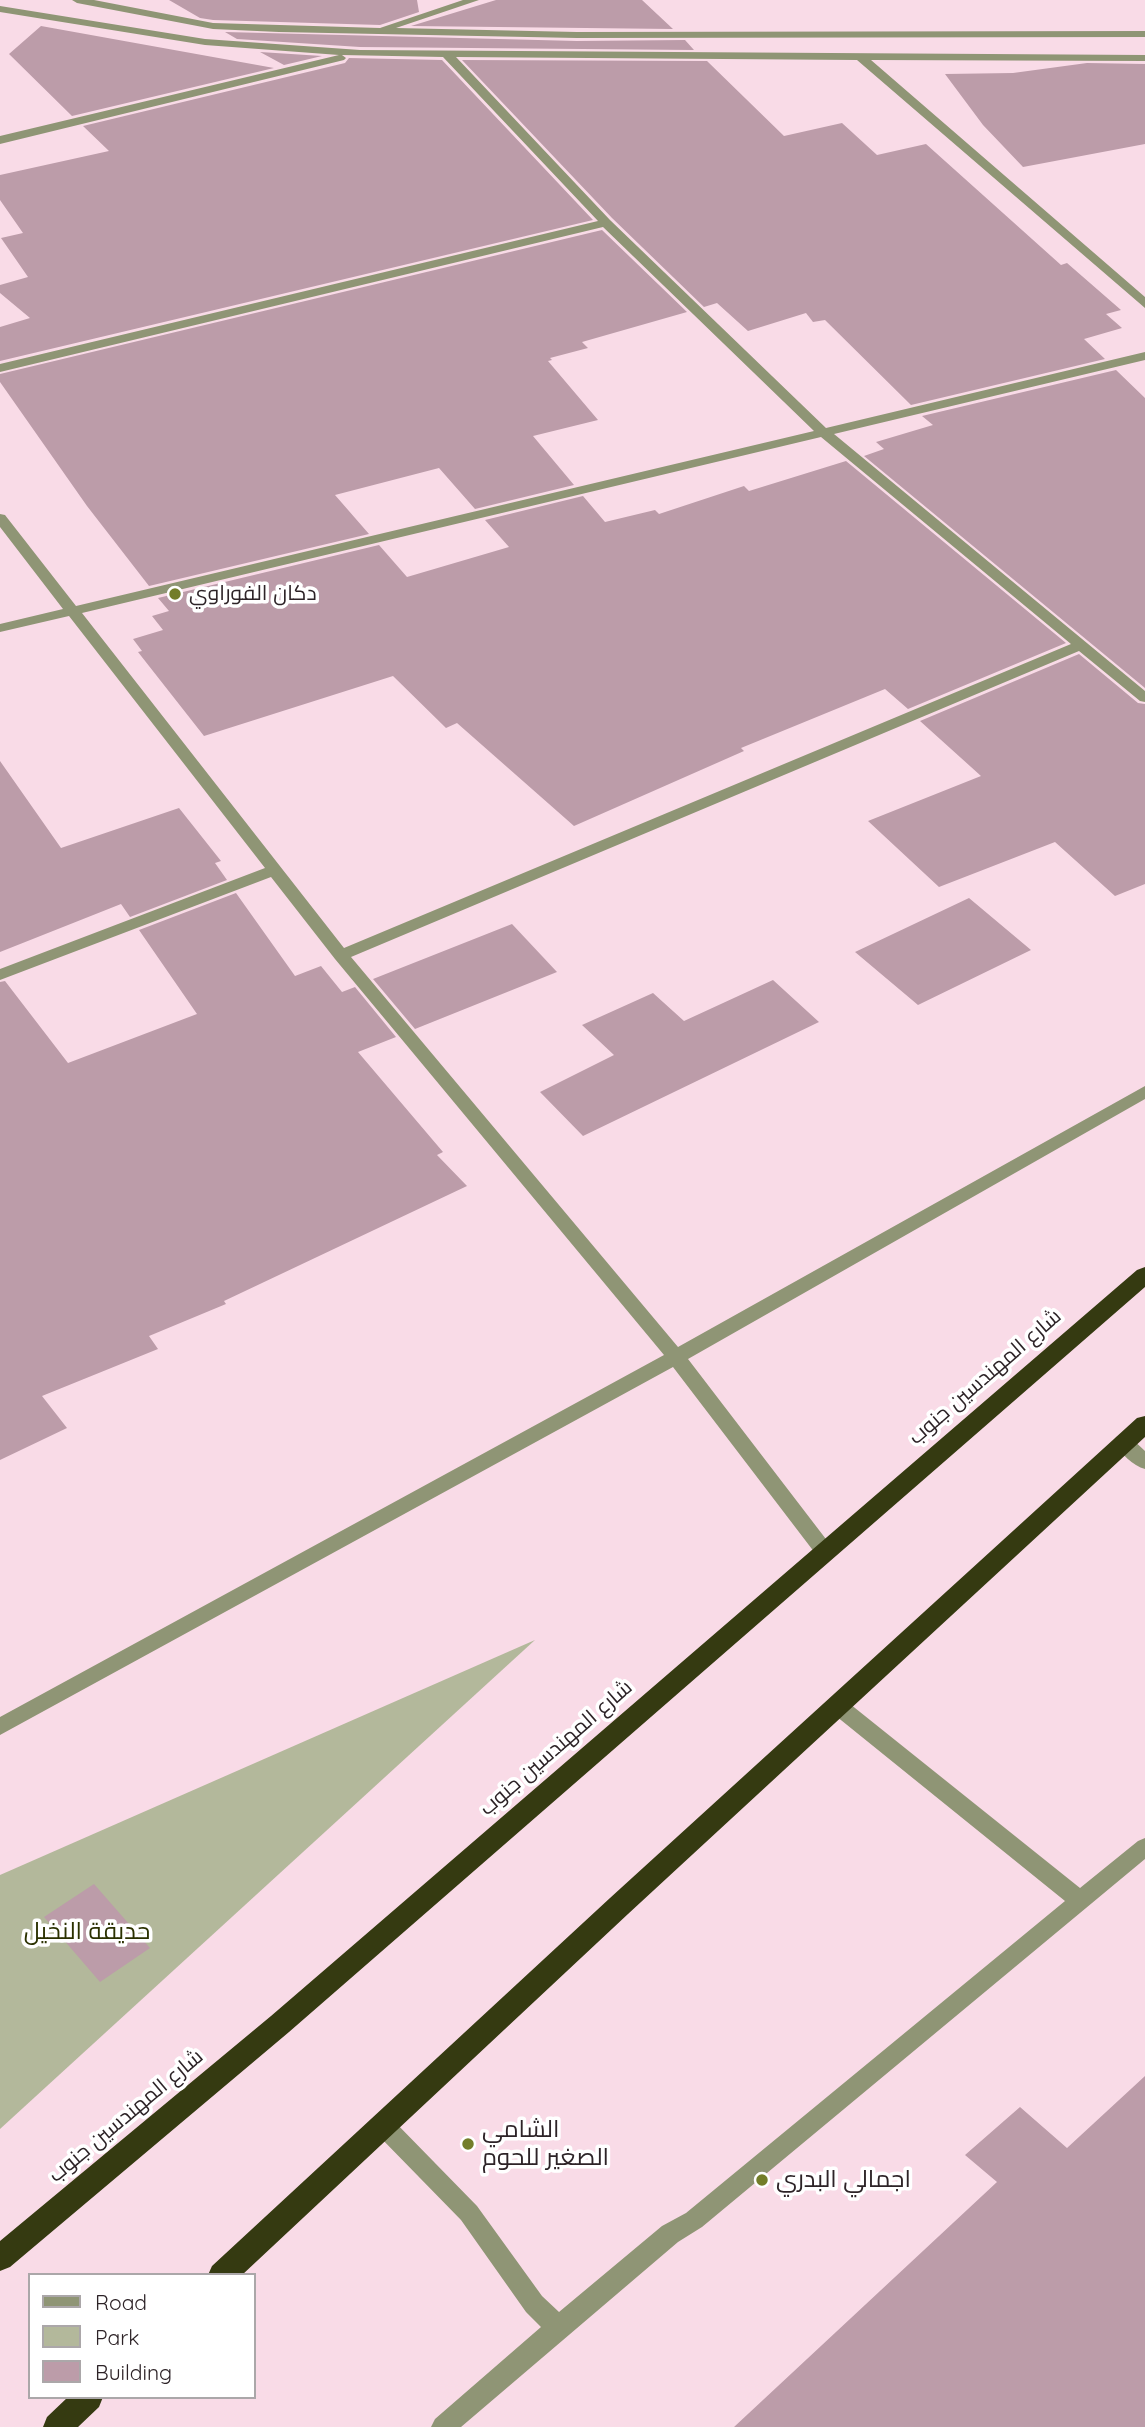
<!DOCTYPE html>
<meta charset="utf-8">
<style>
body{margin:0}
#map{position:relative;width:1145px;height:2427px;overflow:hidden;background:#f9dbe7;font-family:Quicksand,sans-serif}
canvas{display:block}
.legend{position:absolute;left:28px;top:2273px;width:228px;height:126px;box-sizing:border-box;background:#fff;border:2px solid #aba7a9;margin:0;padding:9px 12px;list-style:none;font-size:21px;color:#2d2327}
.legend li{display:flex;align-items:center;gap:14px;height:35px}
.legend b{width:35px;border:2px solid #aba7a9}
</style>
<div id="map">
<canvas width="1145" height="2427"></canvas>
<ul class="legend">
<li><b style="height:9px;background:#8f9575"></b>Road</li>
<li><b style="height:19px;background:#b3b89b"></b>Park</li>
<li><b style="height:19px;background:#bc9ca9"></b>Building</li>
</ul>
</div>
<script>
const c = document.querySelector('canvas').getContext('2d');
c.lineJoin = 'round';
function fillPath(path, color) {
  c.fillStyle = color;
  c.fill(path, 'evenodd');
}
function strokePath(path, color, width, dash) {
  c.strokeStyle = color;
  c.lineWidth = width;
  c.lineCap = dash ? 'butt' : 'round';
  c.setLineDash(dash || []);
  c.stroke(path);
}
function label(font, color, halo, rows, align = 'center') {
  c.font = font + ' Quicksand,Cairo,sans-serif';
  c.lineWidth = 7;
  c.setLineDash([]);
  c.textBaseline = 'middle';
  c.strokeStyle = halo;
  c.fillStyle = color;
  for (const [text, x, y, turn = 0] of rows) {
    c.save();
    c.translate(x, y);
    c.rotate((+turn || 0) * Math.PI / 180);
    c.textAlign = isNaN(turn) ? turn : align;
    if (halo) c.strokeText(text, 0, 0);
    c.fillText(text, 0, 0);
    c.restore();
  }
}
const green = new Path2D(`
 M 535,1640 L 0,2129 L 0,1875 Z`);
const building = new Path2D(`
 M 169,0 L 417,0 L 419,12 L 380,25 L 213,20 L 200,18 Z
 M 496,0 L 642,0 L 673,29 L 411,26 Z
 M 41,26 L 274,68 L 72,116 L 9,54 Z
 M 225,32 L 577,41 L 685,40 L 694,50 L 360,47 L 237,39 Z
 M 260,52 L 322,56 L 284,65 Z
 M 349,58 L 442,60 L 593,220 L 0,361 L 0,327 L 30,318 L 0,293 L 0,285 L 28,277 L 1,238 L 23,233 L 0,200 L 0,175 L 109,151 L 83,126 L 345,63 Z
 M 462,60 L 707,61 L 784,136 L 842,123 L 877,155 L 926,144 L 1061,265 L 1067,263 L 1121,310 L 1106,314 L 1122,328 L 1084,339 L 1105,359 L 911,405 L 825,320 L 813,322 L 806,313 L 748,331 L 717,303 L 704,307 L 612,218 Z
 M 1087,63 L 1145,64 L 1145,144 L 1023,167 L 983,125 L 945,74 L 1013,73 Z
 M 602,230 L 687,312 L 582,342 L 588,348 L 550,358 L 552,360 L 548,361 L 598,420 L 533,436 L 574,485 L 475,509 L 439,468 L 335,495 L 369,534 L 149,586 L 87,506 L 0,382 L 0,374 Z
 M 1116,370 L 1145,398 L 1145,688 L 864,456 L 884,449 L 876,442 L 933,425 L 922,416 Z
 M 846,461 L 1066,643 L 908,709 L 885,689 L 741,748 L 744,751 L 574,826 L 457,723 L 446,728 L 393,676 L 204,736 L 138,652 L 142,651 L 133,639 L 163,630 L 152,616 L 169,611 L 158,598 L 379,545 L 407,577 L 509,547 L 485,520 L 583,496 L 605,522 L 655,510 L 659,514 L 744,486 L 749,491 Z
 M 1079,654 L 1138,703 L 1145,704 L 1145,884 L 1115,896 L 1055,842 L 939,887 L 868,821 L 981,776 L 920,721 Z
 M 0,761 L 61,848 L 179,808 L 221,861 L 215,863 L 227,880 L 130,917 L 121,904 L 0,952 Z
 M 236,893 L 295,976 L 321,966 L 342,992 L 355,987 L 396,1037 L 358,1052 L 443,1152 L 437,1155 L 467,1186 L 224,1301 L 226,1304 L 149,1336 L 158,1349 L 42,1396 L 67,1428 L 0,1460 L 0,982 L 5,981 L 68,1063 L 197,1014 L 139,930 Z
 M 969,898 L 1031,950 L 918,1005 L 855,952 Z
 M 512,924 L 557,972 L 415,1029 L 373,979 Z
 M 773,980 L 819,1022 L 583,1136 L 540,1092 L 614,1055 L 582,1025 L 653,993 L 684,1021 Z
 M 94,1884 L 150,1948 L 100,1982 L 44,1917 Z
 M 1145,2076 L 1145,2427 L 734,2427 L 997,2182 L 965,2155 L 1020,2107 L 1067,2148 Z`);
const street = new Path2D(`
 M 72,0 L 94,0 L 213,23 L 380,28 L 463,0 L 479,0 L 396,28 L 577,32 L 1145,31 L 1145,37 L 577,38 L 279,32 L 213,29 L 77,3 Z
 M 0,6 L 205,39 L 360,50 L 1145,55 L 1145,61 L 871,60 L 1145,297 L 1145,308 L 857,60 L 456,57 L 610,220 L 826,428 L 1145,352 L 1145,360 L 834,434 L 1145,691 L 1145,702 L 1140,701 L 1079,651 L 351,957 L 678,1347 L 1145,1086 L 1145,1099 L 688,1359 L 832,1547 L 835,1552 L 832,1557 L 825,1560 L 818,1557 L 673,1367 L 0,1735 L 0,1717 L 664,1355 L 335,959 L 271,877 L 0,980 L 0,969 L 265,868 L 69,616 L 0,632 L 0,624 L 63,609 L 0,527 L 0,514 L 5,515 L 76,606 L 814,431 L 603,227 L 0,372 L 0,364 L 598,221 L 443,57 L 342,55 L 346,58 L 344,60 L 0,144 L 0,136 L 339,55 L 205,45 L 0,12 ZM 821,437 L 1071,644 L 344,948 L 82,613 Z
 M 1123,1435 L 1130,1437 L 1145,1451 L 1145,1469 C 1133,1466 1120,1453 1114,1442 L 1116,1437 Z
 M 838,1698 L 845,1700 L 1080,1888 L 1138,1841 L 1145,1838 L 1145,1859 L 702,2227 L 678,2242 L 461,2427 L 431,2427 L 435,2419 L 541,2327 L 526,2312 L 461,2220 L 376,2133 L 373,2126 L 376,2119 L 384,2116 L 392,2119 L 477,2206 L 542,2296 L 559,2312 L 662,2226 L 686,2213 L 1065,1901 L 831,1712 L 828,1706 L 831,1700 Z`);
const highway = new Path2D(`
 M 1145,1267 L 1145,1287 L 289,2032 L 10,2267 L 0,2271 L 0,2241 L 271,2016 L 1137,1270 Z
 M 1145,1416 L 1145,1437 L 628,1914 L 242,2275 L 208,2275 L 212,2266 L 610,1898 L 1137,1418 Z
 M 68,2397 L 103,2397 L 99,2407 L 78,2427 L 43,2427 L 47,2417 Z`);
const markers = [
 [175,594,7,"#737d29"],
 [468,2144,7,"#737d29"],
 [762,2180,7,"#737d29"]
];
const poiNames = [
 ["دكان الفوراوي",189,594]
];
const streetNames = [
 ["شارع المهندسين جنوب",985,1377,-41],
 ["شارع المهندسين جنوب",556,1748,-41],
 ["شارع المهندسين جنوب",126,2116,-40]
];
const nearParknames = [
 ["حديقة النخيل",87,1932]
];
const nearPoinames = [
 ["الشامي",482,2130],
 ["الصغير للحوم",482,2158],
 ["اجمالي البدري",776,2180]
];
fillPath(green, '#b3b89b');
fillPath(building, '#bc9ca9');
fillPath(street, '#8f9575');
fillPath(highway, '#353a11');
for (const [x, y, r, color] of markers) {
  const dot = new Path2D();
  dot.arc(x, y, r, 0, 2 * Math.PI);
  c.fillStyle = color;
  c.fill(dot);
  strokePath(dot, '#fff', 2.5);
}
label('21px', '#2d2327', '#fff', poiNames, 'left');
label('21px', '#2d2327', '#fff', streetNames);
label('24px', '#2b3100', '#fff', nearParknames);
label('24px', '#2d2327', '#fff', nearPoinames, 'left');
</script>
